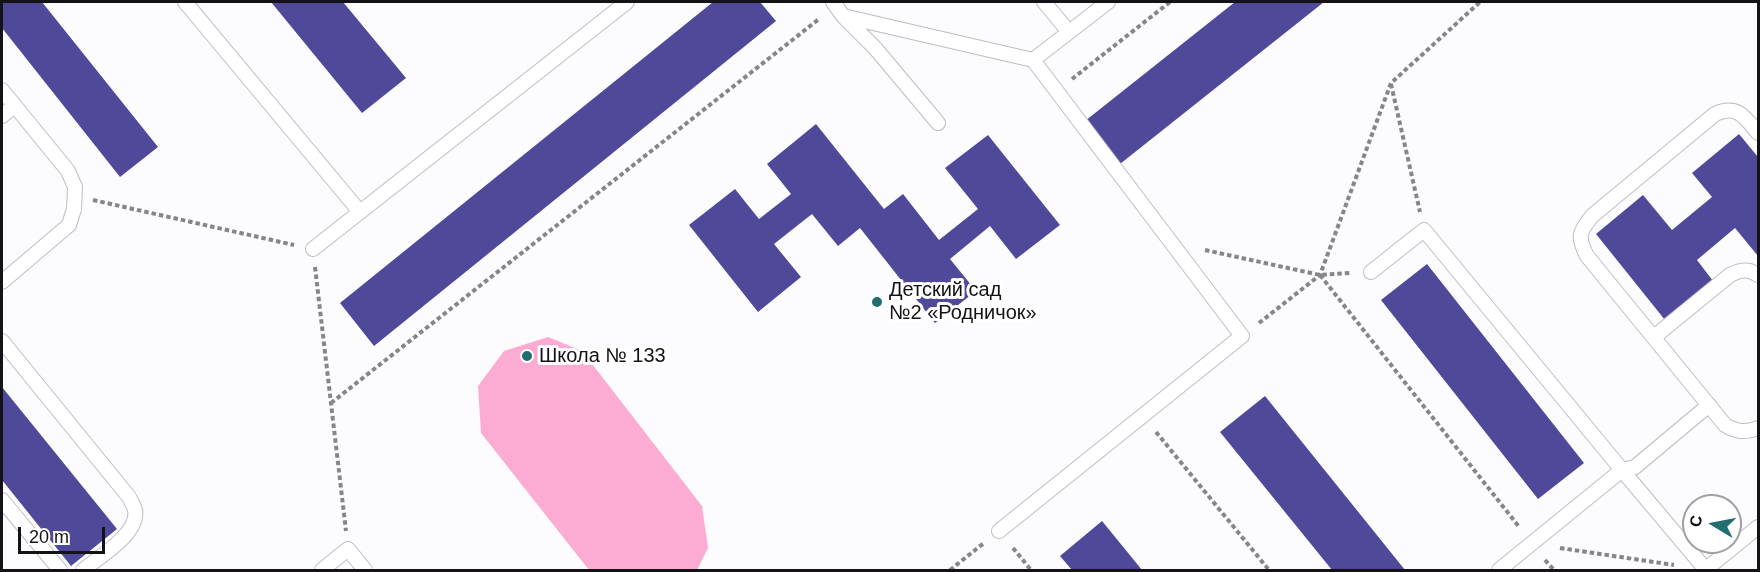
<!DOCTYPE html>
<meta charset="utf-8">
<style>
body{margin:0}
#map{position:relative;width:1760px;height:572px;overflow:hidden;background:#fcfbfd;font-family:Helvetica,sans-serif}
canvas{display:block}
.frame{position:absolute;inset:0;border:3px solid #141216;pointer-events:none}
.north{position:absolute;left:1682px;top:494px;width:60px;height:60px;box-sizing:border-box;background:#fff;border:2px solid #a1a0a2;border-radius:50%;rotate:280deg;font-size:16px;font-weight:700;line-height:24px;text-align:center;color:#141216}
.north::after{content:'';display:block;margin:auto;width:21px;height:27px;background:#216d6f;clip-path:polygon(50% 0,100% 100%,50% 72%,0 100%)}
.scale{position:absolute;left:18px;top:527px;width:87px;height:27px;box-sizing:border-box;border:3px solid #141216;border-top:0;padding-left:8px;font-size:18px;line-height:21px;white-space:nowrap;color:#141216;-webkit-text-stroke:4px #fff;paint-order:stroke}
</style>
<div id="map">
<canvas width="1760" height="572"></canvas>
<div class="frame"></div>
<div class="north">С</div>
<div class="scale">20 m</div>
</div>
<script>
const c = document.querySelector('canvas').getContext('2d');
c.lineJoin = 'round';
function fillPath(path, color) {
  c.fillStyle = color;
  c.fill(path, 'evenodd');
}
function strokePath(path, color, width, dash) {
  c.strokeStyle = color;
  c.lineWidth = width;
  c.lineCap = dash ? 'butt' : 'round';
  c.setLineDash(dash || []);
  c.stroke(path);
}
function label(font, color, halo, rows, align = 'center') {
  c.font = font + ' Helvetica,sans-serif';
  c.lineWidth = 6;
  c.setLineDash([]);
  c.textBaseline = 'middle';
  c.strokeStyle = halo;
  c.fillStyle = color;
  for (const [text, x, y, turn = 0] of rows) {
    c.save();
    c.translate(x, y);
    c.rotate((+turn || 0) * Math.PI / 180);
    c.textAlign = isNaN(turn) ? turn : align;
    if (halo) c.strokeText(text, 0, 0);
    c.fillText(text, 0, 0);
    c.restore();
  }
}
const green = new Path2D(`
 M 548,337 L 582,351 L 702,506 L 708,548 L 697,570 L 589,570 L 481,433 L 478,386 L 504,351 Z`);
const building = new Path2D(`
 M 2,2 L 42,2 L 158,147 L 120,177 L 2,28 Z
 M 271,2 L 343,2 L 406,78 L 362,113 Z
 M 713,2 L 760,2 L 776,21 L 374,346 L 340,303 Z
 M 1235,2 L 1324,2 L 1120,164 L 1085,121 Z
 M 816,124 L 884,209 L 903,194 L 939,240 L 978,209 L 945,168 L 988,135 L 1060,225 L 1016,259 L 990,226 L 950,259 L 976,291 L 935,323 L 860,228 L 838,246 L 812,214 L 774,244 L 801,277 L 758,312 L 689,225 L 735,189 L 759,219 L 791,194 L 767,164 Z
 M 1739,134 L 1758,157 L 1758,256 L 1735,228 L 1697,260 L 1713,281 L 1665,320 L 1596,234 L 1643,195 L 1672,230 L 1712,197 L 1692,173 Z
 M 1427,264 L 1584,463 L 1538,499 L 1381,300 Z
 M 2,387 L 117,529 L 71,566 L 2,480 Z
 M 1265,396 L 1405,570 L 1332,570 L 1220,432 Z
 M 1102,521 L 1142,570 L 1072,570 L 1060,556 Z`);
const path = new Path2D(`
 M 1072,79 L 1170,2
 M 1391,84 L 1420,212
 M 93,200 L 294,245
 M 1205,250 L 1320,275 L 1350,273
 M 315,267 L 346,531
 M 1320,275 L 1520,528
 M 1259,323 L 1320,275 L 1391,83 L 1480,2
 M 331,403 L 819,19
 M 1156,432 L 1269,570
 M 1013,548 L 1031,570
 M 1560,548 L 1674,565
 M 1545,560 L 1554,570
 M 950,570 L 984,543`);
const lane = new Path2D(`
 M 185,2 L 360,212
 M 833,2 L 843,16 L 875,48 L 938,123
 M 1044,2 L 1069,32
 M 843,16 L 1033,60 L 1108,2
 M 2,90 L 68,171 L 75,187 L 74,209 L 69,225 L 2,282
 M 2,116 L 14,106
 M 1758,133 C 1745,117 1737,104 1715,114 L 1592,216 C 1579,232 1577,237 1587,256 L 1725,425 C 1737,432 1745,433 1758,428
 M 313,249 L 627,2
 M 1371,272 L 1424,230 L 1622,470 L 1635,467 L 1709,405
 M 1654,337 L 1730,275 C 1740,270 1748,268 1758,275
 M 2,341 L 129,497 C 131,501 134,506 135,510 C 140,533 99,557 83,570
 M 2,500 L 60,570
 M 999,531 L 1242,336 L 1033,60
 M 322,570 L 348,549 L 365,570
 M 1499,570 L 1622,470 L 1706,570
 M 1705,570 L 1758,527`);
const markers = [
 [877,302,6,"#216d6f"],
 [527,356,6,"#216d6f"]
];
const poiNames = [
 ["Детский сад",889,290],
 ["№2 «Родничок»",889,313],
 ["Школа № 133",539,356]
];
fillPath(green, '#fcabd2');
fillPath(building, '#50499a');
strokePath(lane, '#c0bbc6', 16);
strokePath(path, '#878588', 4, [4.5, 3]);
strokePath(lane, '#fff', 14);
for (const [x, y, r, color] of markers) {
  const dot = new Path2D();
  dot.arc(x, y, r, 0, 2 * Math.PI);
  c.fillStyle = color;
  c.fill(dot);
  strokePath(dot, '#fff', 2);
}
label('20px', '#141216', '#fff', poiNames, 'left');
</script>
